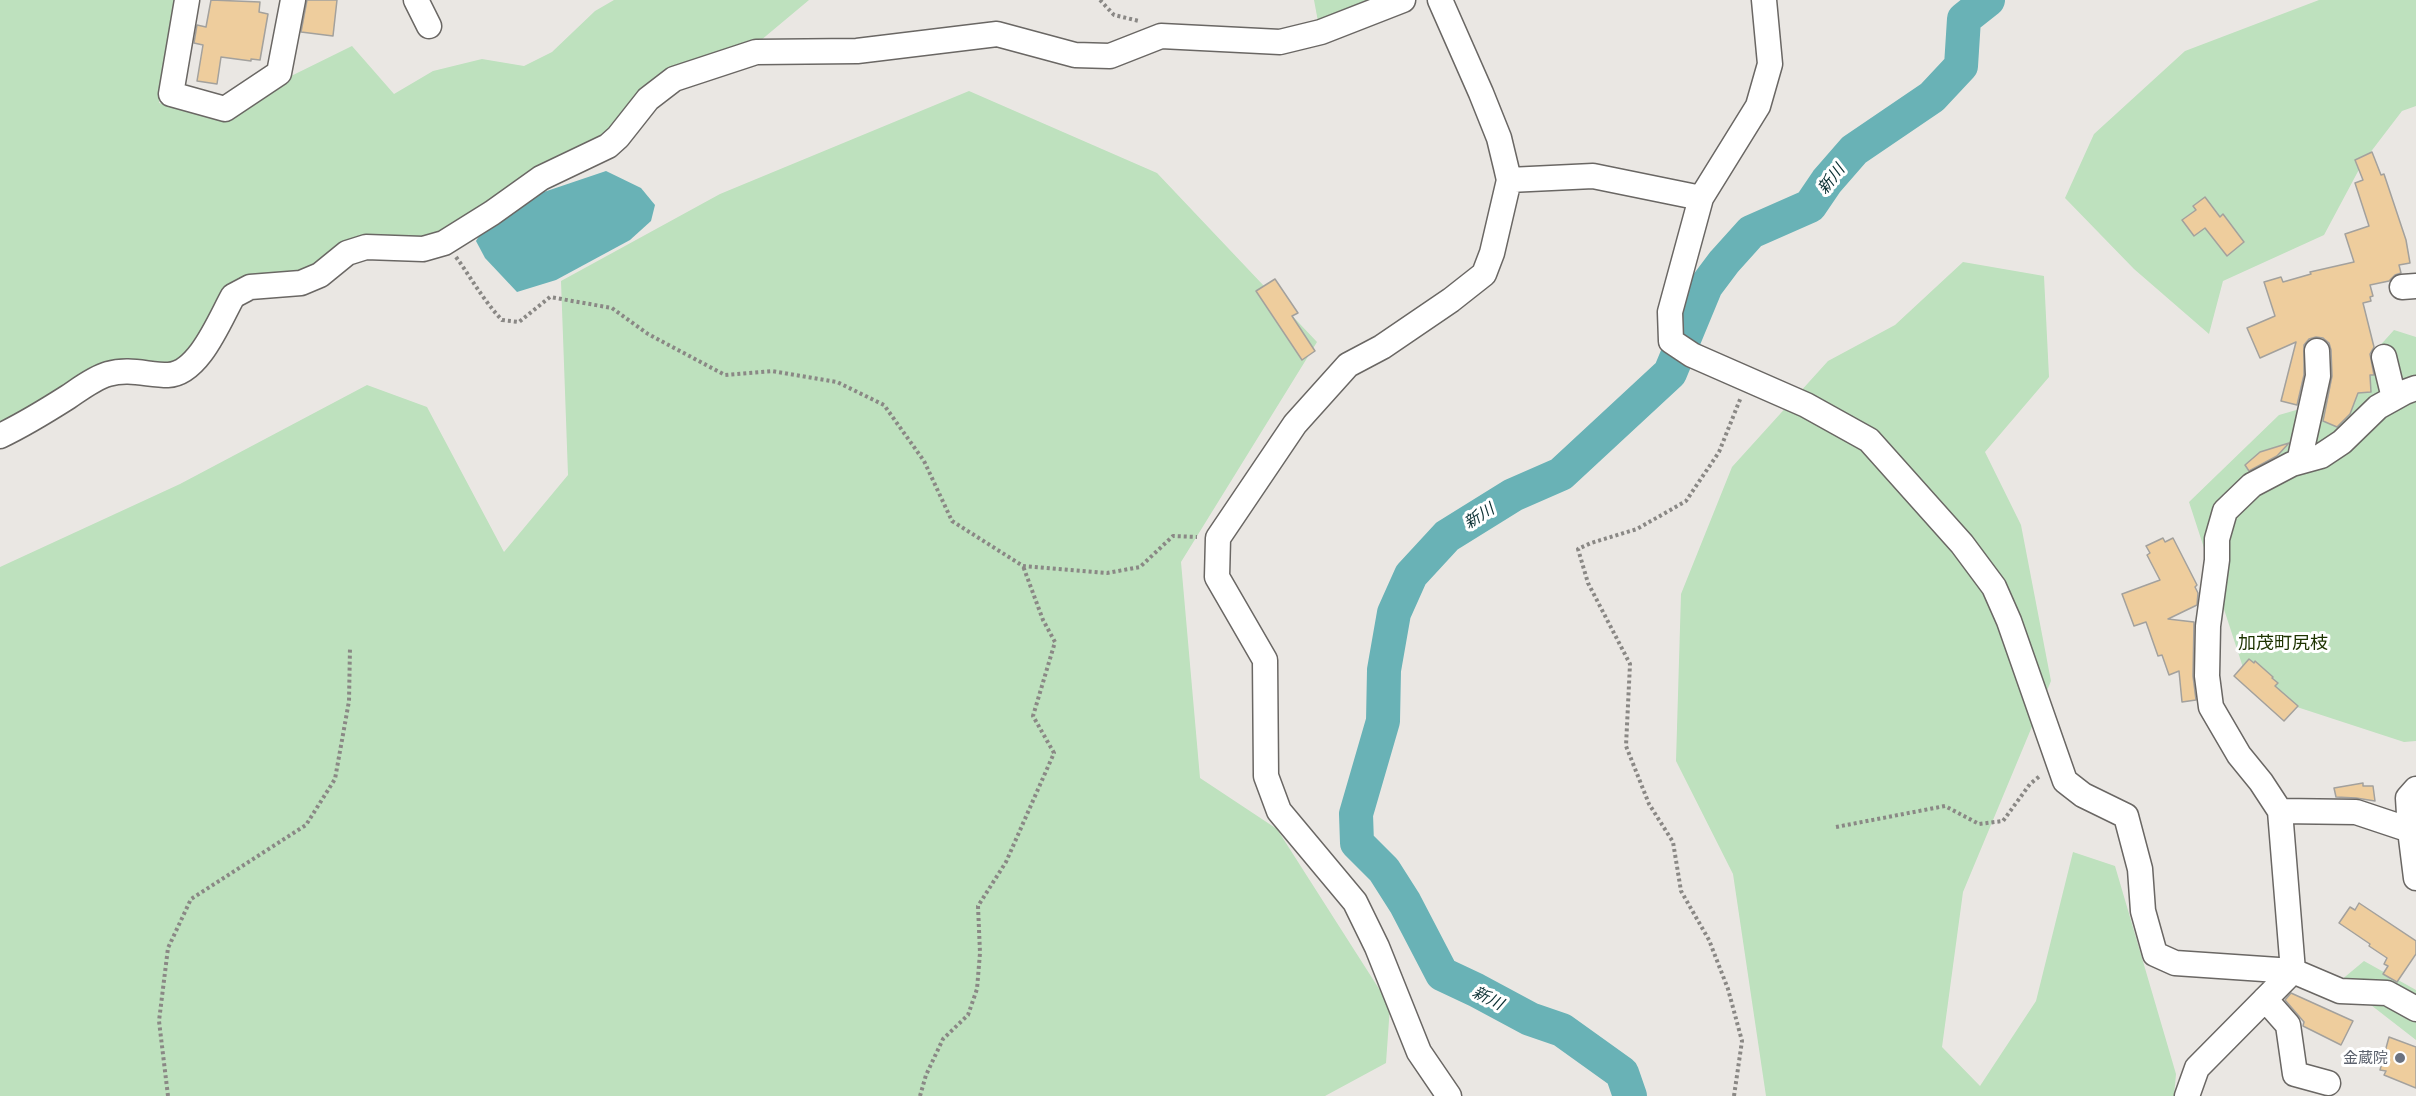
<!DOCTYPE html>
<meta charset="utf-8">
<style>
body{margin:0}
canvas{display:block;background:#eae7e3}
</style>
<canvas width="2416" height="1096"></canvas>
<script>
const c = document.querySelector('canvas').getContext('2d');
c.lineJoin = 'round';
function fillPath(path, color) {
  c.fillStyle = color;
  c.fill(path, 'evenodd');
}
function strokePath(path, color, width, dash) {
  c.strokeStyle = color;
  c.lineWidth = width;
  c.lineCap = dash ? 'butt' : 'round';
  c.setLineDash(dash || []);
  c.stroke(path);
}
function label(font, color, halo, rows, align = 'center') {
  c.font = font + ' Commissioner,"Noto Sans JP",sans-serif';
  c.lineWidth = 6;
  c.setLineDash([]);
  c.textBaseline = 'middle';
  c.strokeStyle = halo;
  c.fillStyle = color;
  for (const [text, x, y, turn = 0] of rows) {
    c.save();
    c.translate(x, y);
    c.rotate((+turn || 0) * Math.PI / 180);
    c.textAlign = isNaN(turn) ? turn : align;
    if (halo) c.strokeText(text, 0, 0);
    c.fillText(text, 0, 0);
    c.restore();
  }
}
const green = new Path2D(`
 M 0,0 L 178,0 L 159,103 L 225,115 L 285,79 L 352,46 L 394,94 L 433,71 L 482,59 L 524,66 L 552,52 L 595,11 L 614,0 L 809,0 L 748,51 L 702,65 L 609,140 L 440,242 L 363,244 L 318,273 L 248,283 L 177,370 L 131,368 L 0,424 Z
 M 1314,0 L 1393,0 L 1319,27 Z
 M 2319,0 L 2416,0 L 2416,106 L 2402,111 L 2363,162 L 2324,235 L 2223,281 L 2209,334 L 2134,269 L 2065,198 L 2094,134 L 2185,51 Z
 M 969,91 L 1157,173 L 1317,342 L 1181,562 L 1200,778 L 1277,829 L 1390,1006 L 1386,1063 L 1325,1096 L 0,1096 L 0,567 L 180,484 L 367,385 L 427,407 L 504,552 L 568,475 L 561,281 L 720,194 Z
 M 1963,262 L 2044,276 L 2049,377 L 1985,452 L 2021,525 L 2051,681 L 1963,892 L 1942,1047 L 1980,1086 L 2036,1001 L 2073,852 L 2115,866 L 2176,1074 L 2174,1096 L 1766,1096 L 1733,874 L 1676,761 L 1681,594 L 1732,467 L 1828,361 L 1895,325 Z
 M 2394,330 L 2416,337 L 2416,741 L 2404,742 L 2251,692 L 2189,502 L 2279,415 L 2331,400 Z
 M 2364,961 L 2416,990 L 2416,1040 L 2340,981 Z`);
const water = new Path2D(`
 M 606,171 L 641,188 L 655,205 L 651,221 L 630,240 L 556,280 L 517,292 L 485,258 L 476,241 L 483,229 L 532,196 Z`);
const river = new Path2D(`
 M 1630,1096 L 1622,1073 L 1562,1030 L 1530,1019 L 1476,990 L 1442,974 L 1405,903 L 1384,870 L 1357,843 L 1356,814 L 1383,721 L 1384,670 L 1394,613 L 1411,575 L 1447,536 L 1513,495 L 1561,474 L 1670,373 L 1706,286 L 1724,262 L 1751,232 L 1810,206 L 1827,181 L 1854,150 L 1932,97 L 1961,66 L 1964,19 L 1988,0`);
const building = new Path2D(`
 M 211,0 L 260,2 L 259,12 L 268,14 L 260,60 L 251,59 L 251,61 L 221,57 L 217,84 L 197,81 L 203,45 L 194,43 L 197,25 L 206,27 Z
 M 307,0 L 337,0 L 333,36 L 301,32 Z
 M 2372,152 L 2381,175 L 2384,174 L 2406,240 L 2410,263 L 2399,265 L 2401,273 L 2395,275 L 2389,281 L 2370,285 L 2373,296 L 2370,297 L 2371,301 L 2363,303 L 2374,347 L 2370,354 L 2374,375 L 2370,375 L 2371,392 L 2358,393 L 2350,414 L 2337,427 L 2323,421 L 2332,376 L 2331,350 L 2329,343 L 2323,338 L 2316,337 L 2309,339 L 2304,345 L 2304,375 L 2297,405 L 2281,401 L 2296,342 L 2260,358 L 2247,328 L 2275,316 L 2264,282 L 2281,277 L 2283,282 L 2311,274 L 2310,272 L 2354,262 L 2345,234 L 2369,226 L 2355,183 L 2363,180 L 2355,160 Z
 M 2205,197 L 2220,217 L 2223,214 L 2244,242 L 2227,256 L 2205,228 L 2194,236 L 2182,220 L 2196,210 L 2193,206 Z
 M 1275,279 L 1298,313 L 1292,316 L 1315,351 L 1302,360 L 1256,291 Z
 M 2289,443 L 2277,456 L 2249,471 L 2245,465 L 2260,452 Z
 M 2163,538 L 2165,542 L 2173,538 L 2197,585 L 2195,587 L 2198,593 L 2197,605 L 2168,619 L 2194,622 L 2193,676 L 2196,700 L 2182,702 L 2179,671 L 2169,675 L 2162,655 L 2158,656 L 2146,622 L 2134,626 L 2122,594 L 2160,580 L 2147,555 L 2150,553 L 2146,546 Z
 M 2249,659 L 2254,663 L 2255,661 L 2273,677 L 2272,678 L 2278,683 L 2275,686 L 2298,706 L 2284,721 L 2234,676 Z
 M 2363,783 L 2363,786 L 2373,786 L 2375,801 L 2356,798 L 2336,797 L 2334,788 Z
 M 2359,903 L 2416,941 L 2416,954 L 2397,982 L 2383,974 L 2388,966 L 2384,964 L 2387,958 L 2369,946 L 2370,944 L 2339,923 L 2350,907 L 2355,910 Z
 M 2291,993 L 2353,1021 L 2341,1045 L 2303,1026 L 2304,1022 L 2285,1000 Z
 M 2389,1037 L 2416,1047 L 2416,1088 L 2384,1075 L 2386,1071 L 2380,1070 Z`);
const path = new Path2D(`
 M 1100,0 L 1114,15 L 1139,21
 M 456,257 C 472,279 483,300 502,320 L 519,322 L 550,297 L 612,308 L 648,334 L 725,375 L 772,371 L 837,382 L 884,405 L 924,461 L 952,521 L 1023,566 L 1107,573 L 1140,567 L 1173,536 L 1197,537
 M 1836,827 L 1945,806 L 1979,824 L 2003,821 L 2030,784 L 2041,775
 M 168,1096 L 159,1021 L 168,948 L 191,899 L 306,825 L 335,779 L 349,701 L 350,647
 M 920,1096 L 926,1075 L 943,1039 L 968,1015 L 977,989 L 980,953 L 978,906 L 1006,862 L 1054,753 L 1033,716 L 1055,642 L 1043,620 L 1023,566
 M 1734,1096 L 1742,1041 L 1728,989 L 1709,940 L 1681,891 L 1673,842 L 1649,804 L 1626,746 L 1630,664 L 1588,583 L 1578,549 L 1591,543 L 1637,529 L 1686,501 L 1719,452 L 1741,397`);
const minor = new Path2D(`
 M 187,0 L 171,94 L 225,109 L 279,73 L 293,0
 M 416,0 L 429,26
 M 1440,0 L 1481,93 L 1499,138 L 1506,167 L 1509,180 L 1492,253 L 1484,274 L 1451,300 L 1382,347 L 1348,365 L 1295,424 L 1218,538 L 1217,577 L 1265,660 L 1266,776 L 1279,811 L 1355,902 L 1377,947 L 1419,1052 L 1449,1096
 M 1764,0 L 1770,64 L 1758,106 L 1701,198 L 1670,312 L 1671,341 L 1692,355 L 1806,405 L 1869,440 L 1962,544 L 1994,587 L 2009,621 L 2065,781 L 2083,795 L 2126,816 L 2140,869 L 2143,911 L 2155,954 L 2175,963 L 2293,971 L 2340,991 L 2387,993 L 2416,1009
 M 1509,180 L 1593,176 L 1701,198
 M 2402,287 L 2416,286
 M 2384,357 L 2394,398
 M 0,436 C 23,425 46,411 68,397 C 80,389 94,378 108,374 C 129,368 148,375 168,375 C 199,374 220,319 233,296 L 250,287 L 301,283 L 320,275 L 347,253 L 366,247 L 423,249 L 444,243 L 492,213 L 541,178 L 608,146 L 618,137 L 648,99 L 674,79 L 756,52 L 857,51 L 997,34 L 1075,55 L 1110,56 L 1161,36 L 1280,42 L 1321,32 L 1403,0
 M 2299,462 L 2318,376 L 2317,351
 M 2280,811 L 2356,812 L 2410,830 L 2416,878
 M 2410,830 L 2408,798 L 2416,789
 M 2293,971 L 2280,811 L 2261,782 L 2239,755 L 2211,707 L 2207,676 L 2208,626 L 2217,560 L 2217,539 L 2225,511 L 2252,485 L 2292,464 L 2321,456 L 2342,442 L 2378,407 L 2405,392 L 2416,388
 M 2265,999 L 2288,1025 L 2295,1074 L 2328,1083
 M 2187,1096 L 2197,1068 L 2293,971`);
const markers = [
 [2400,1058,6,"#6b7280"]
];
const worshipNames = [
 ["金蔵院",2388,1058]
];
const waterNames = [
 ["新川",1831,179,-52],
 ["新川",1479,516,-32],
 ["新川",1488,998,27]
];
const quarterNames = [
 ["加茂町尻枝",2283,643]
];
fillPath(green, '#bee1be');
fillPath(water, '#69b2b6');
strokePath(river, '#69b2b6', 34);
fillPath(building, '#eecd9d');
strokePath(building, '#a3a19d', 1.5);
strokePath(minor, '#6a6764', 27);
strokePath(path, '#8a8885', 4, [3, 3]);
strokePath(minor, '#fff', 24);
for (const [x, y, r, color] of markers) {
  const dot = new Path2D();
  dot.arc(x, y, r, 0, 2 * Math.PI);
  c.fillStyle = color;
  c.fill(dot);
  strokePath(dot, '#fff', 2);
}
label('15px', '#5b616d', '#fff', worshipNames, 'right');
label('italic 16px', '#0a2f32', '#fff', waterNames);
label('18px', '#1d3200', '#fff', quarterNames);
</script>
